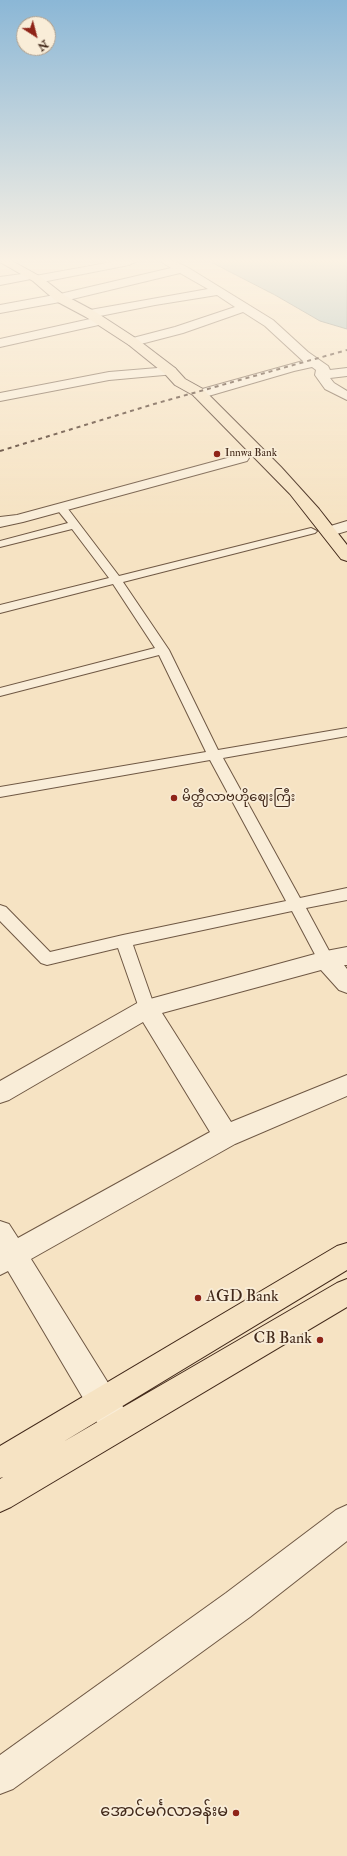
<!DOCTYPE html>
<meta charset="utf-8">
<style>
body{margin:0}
#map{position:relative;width:347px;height:1856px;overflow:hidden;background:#f6e3c3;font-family:"IM FELL Double Pica",serif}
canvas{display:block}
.north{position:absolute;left:16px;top:16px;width:40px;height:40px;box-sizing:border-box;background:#f9edd8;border:1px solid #b09f8c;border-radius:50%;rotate:144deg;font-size:11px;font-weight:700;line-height:16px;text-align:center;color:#42291a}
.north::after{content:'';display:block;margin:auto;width:14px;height:18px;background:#8f2418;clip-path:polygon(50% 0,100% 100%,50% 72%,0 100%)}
</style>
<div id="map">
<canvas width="347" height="1856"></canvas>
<div class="north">N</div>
</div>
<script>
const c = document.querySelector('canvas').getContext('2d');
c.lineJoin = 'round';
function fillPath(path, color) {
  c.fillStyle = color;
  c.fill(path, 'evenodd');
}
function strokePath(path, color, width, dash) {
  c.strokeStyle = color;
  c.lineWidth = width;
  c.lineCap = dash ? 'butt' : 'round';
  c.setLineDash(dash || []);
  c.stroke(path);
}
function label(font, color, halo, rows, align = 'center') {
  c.font = font + ' "IM FELL Double Pica","Noto Sans Myanmar",serif';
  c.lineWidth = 3.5;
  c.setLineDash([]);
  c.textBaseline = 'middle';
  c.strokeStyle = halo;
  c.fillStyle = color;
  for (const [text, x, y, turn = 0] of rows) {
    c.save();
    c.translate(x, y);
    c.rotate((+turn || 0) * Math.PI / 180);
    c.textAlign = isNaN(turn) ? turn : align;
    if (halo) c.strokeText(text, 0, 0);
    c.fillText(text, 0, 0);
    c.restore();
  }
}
const water = new Path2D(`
 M 211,262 L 347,262 L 347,329 L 320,321 L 275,295 Z`);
const pedestrian = new Path2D(`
 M 61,504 L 65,505 L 119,576 L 311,528 L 317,531 L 315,533 L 123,582 L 169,650 L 218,750 L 347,728 L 347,736 L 223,758 L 300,898 L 347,888 L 347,900 L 306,908 L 334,960 L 332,964 L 326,966 L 320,964 L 292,911 L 133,945 L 155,1008 L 153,1013 L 147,1015 L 141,1013 L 139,1008 L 118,948 L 47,965 L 41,963 L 0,921 L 0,905 L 6,907 L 50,952 L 123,935 L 286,901 L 210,760 L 0,797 L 0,787 L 206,752 L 159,655 L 0,696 L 0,688 L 155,648 L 113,584 L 0,613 L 0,605 L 109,578 L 72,529 L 0,547 L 0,541 L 68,523 L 55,507 Z`);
const minor = new Path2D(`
 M 112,262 L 135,262 L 129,265 L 37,283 L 31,279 L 0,285 L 0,277 L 29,273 L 35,276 Z
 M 162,262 L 176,262 L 187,267 L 273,320 L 308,352 L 328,366 L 330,370 L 347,368 L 347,376 L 330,378 L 334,383 L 347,391 L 347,400 L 325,389 L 315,375 L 316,370 L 312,367 L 294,371 L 205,397 L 195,397 L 193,394 L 195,391 L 303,361 L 265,326 L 243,312 L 183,333 L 137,345 L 129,345 L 127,342 L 129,339 L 175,327 L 235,307 L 217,295 L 155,305 L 90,318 L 86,317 L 84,314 L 86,311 L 90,310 L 208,289 L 180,273 L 60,302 L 0,313 L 0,305 L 60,294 L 171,268 Z
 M 99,317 L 103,318 L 105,321 L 103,324 L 0,347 L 0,339 Z
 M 170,367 L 175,368 L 177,371 L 175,374 L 109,380 L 0,401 L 0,393 L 109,372 Z
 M 242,454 L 247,455 L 249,458 L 247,461 L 23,522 L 0,527 L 0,517 L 17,515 Z
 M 347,521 L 347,531 L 330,536 L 324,534 L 322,531 L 324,528 Z
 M 347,947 L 347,965 L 344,965 L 347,969 L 347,993 L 339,990 L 321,970 L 162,1013 L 231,1122 L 347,1075 L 347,1096 L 235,1144 L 31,1259 L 128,1415 L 132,1426 L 128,1437 L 117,1441 L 106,1437 L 8,1271 L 0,1275 L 0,1221 L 9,1224 L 18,1238 L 210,1132 L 143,1022 L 9,1100 L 0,1103 L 0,1081 L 139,1002 L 326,951 Z
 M 347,1505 L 347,1541 L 250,1617 L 13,1789 L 0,1794 L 0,1755 L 226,1593 L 336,1510 Z`);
const trunk = new Path2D(`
 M 0,262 L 14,262 L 41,277 L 64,295 L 94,311 L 137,339 L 175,368 L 185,379 L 203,389 L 281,467 L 319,509 L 347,545 L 347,561 L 341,559 L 290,494 L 193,395 L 175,385 L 165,374 L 129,345 L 86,317 L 56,301 L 33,281 Z
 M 347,1243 L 347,1270 L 63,1442 L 337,1283 L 347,1279 L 347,1307 L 11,1507 L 0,1512 L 0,1479 L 3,1477 L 0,1478 L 0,1446 L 337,1246 Z`);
const rail = new Path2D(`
 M 0,451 L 154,404 L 347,350`);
const markers = [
 [217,454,4,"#8f2418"],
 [174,798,4,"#8f2418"],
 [198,1298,4,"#8f2418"],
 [320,1340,4,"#8f2418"],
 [236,1813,4,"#8f2418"]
];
const farPoinames = [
 ["Innwa Bank",225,454]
];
const poiNames = [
 ["မိတ္ထီလာဗဟိုဈေးကြီး",182,798]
];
const nearPoinames = [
 ["AGD Bank",206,1298,"left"],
 ["CB Bank",312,1340],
 ["အောင်မင်္ဂလာခန်းမ",228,1813]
];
fillPath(water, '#a0bcbc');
strokePath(water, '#7a817b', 1);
strokePath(pedestrian, '#6f5844', 2);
strokePath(minor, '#6f5844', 2);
strokePath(trunk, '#42291a', 2);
fillPath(pedestrian, '#f9edd8');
fillPath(minor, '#f9edd8');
fillPath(trunk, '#f6e3c3');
strokePath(rail, '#42291a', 2, [4, 4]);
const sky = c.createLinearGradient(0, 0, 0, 522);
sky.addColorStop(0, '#8bb7d6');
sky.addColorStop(0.5, '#fbf2e4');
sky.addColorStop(1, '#fbf2e400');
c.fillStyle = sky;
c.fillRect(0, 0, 347, 522);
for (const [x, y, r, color] of markers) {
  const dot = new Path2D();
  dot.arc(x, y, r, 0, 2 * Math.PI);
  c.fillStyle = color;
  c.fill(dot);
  strokePath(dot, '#f9edd8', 1.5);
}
label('11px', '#42291a', '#f9edd8', farPoinames, 'left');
label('13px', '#42291a', '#f9edd8', poiNames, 'left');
label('16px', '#42291a', '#f9edd8', nearPoinames, 'right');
</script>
